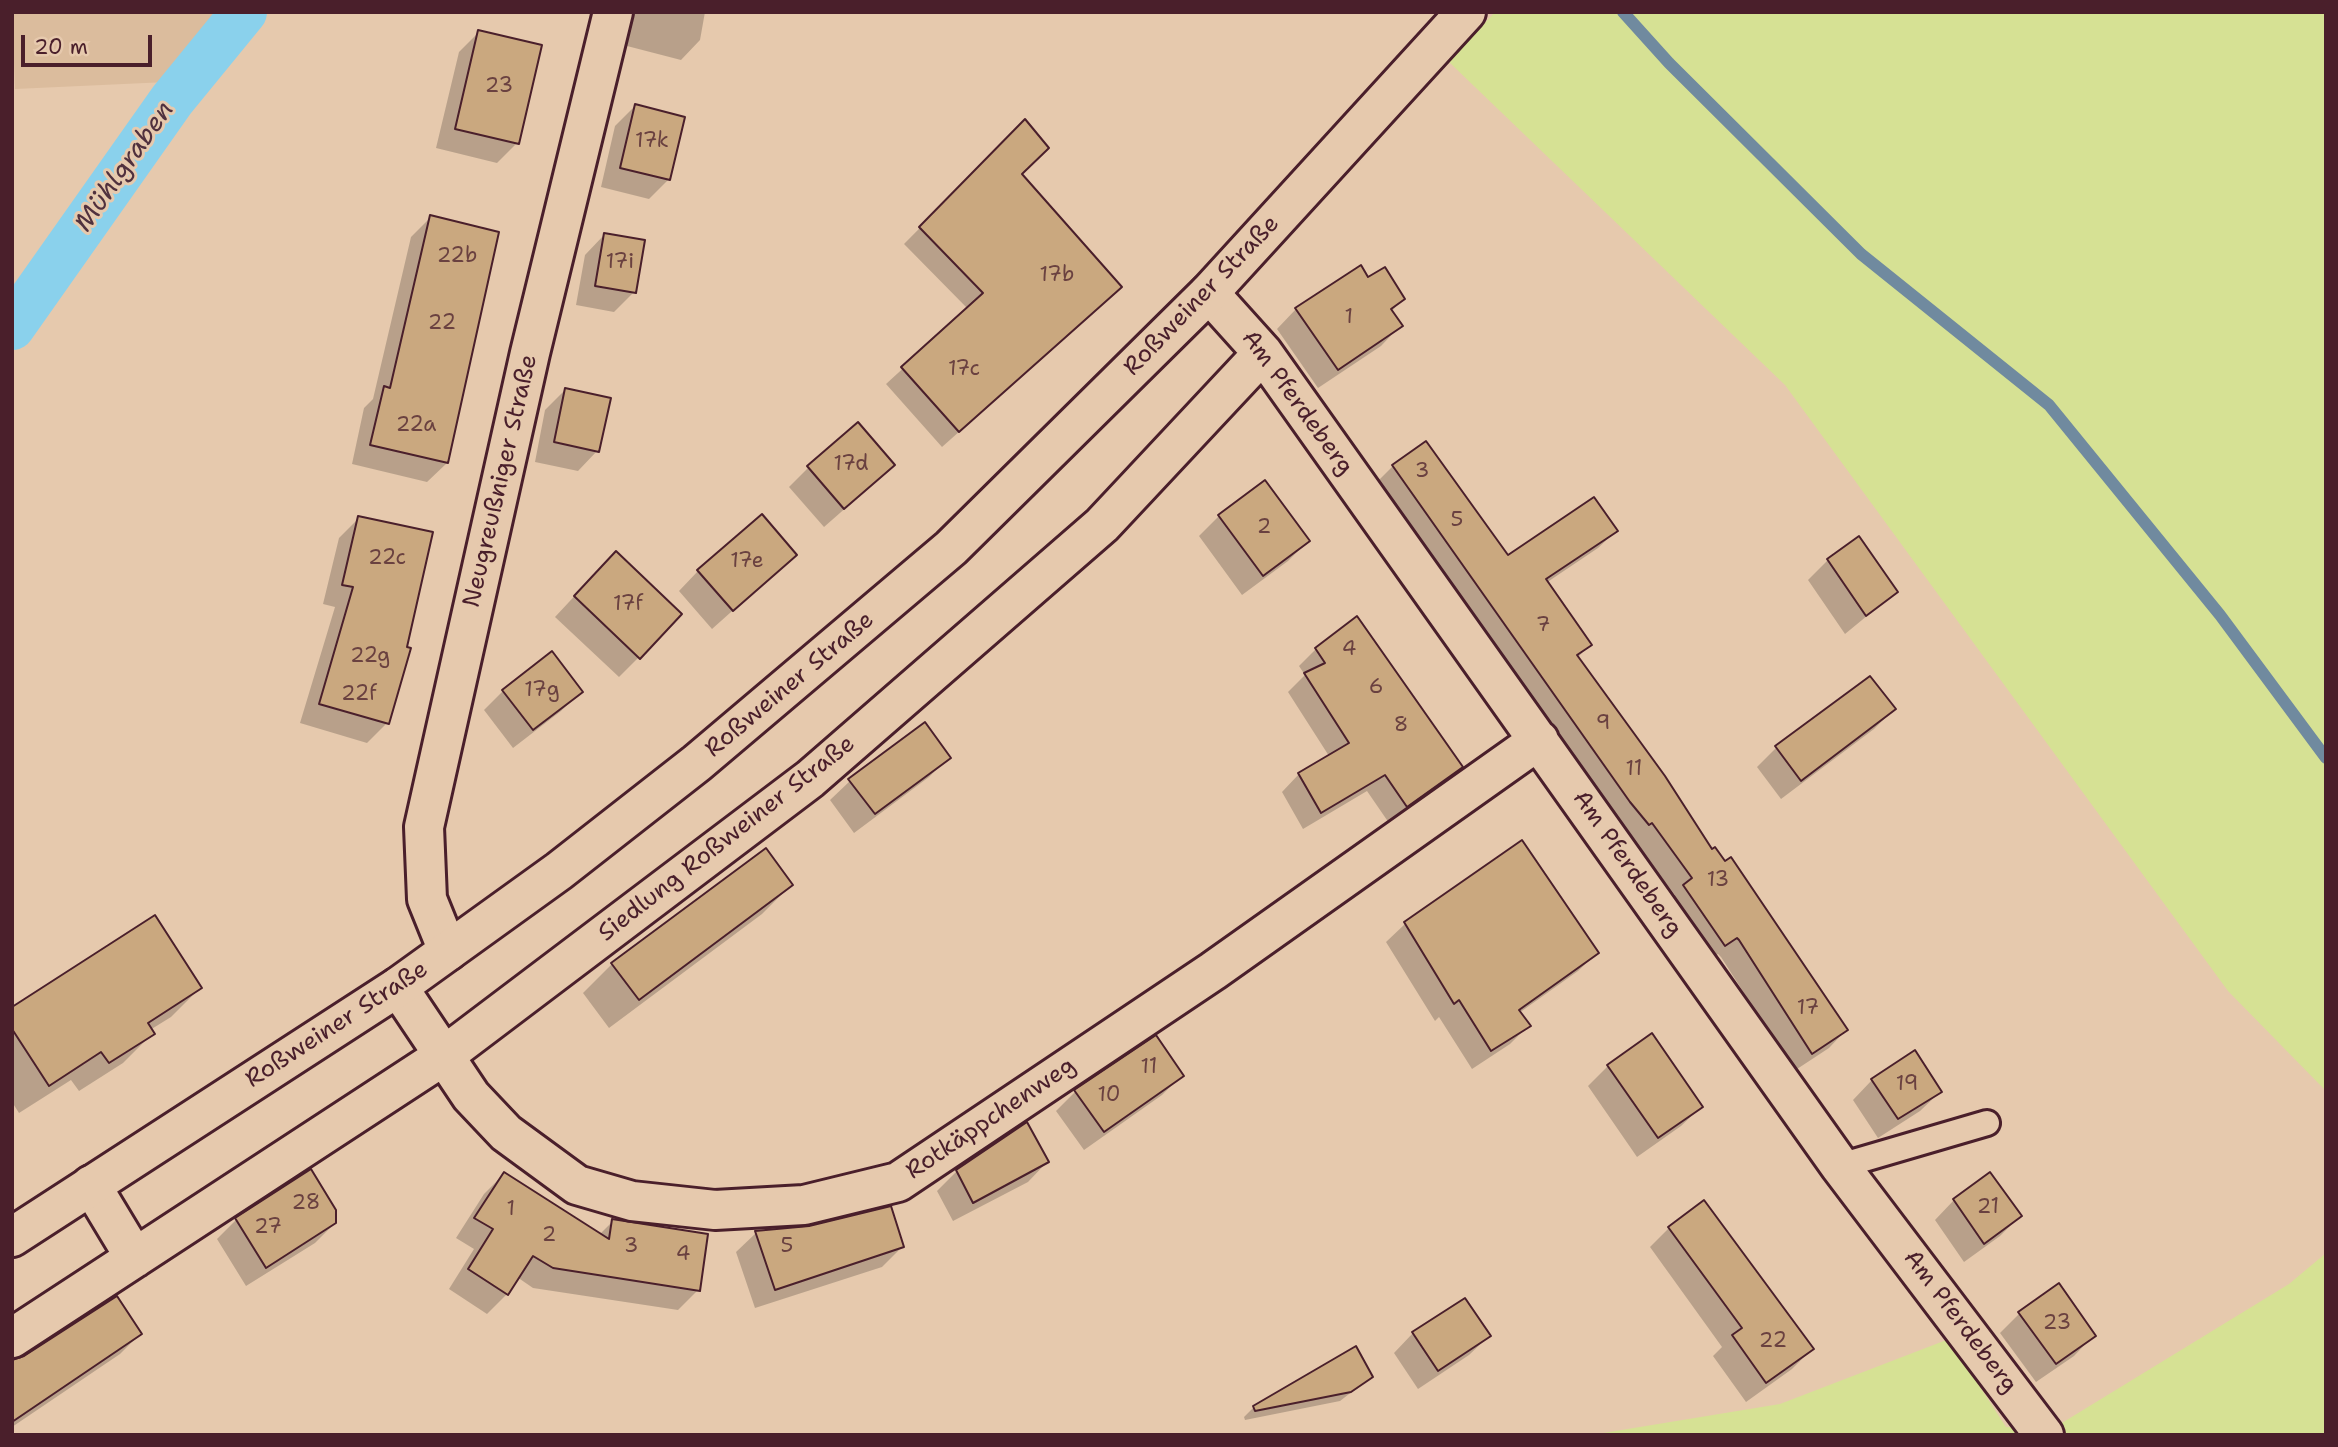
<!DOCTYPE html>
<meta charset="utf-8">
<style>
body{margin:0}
#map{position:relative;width:2338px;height:1447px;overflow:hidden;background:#e6c9ad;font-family:"Shantell Sans",sans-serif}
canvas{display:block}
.frame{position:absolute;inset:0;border:14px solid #4a1f2b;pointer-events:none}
.scale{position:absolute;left:21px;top:35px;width:131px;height:32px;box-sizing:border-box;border:4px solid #4a1f2b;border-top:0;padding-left:9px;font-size:21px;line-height:24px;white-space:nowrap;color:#4a1f2b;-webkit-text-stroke:5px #e6c9ad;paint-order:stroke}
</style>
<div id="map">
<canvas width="2338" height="1447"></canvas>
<div class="frame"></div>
<div class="scale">20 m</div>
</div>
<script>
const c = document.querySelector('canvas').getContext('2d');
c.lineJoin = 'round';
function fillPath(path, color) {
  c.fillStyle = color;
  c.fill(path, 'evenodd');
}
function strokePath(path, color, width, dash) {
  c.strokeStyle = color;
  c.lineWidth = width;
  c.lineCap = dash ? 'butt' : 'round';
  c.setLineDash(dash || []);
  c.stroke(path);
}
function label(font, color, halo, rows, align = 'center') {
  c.font = font + ' "Shantell Sans",sans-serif';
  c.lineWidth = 6;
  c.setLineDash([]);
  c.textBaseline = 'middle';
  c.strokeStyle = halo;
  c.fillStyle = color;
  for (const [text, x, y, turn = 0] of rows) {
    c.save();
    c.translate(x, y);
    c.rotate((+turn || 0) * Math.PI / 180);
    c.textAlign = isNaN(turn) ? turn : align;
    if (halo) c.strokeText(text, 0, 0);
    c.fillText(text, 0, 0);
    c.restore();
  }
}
const built = new Path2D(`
 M 12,12 L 231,12 L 167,82 L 15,89 Z`);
const green = new Path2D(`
 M 1495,12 L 2326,12 L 2326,1091 L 2228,991 L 1785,385 L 1449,62 Z
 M 2326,1253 L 2326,1435 L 1591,1435 L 1780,1404 L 1949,1339 L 2006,1427 L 2052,1429 L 2289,1284 Z`);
const shadow = new Path2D(`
 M 633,12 L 705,12 L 700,40 L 681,60 L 627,46 Z
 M 479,32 L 517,143 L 497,163 L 436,148 L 459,52 Z
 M 635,106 L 669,179 L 649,199 L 601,187 L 615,126 Z
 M 1025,122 L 1020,174 L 1104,303 L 942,447 L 886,384 L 968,309 L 904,244 Z
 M 431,217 L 447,463 L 427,482 L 352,464 L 364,408 L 373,399 L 411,237 Z
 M 604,235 L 634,292 L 614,312 L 576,305 L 585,255 Z
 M 1367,279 L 1403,299 L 1391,312 L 1400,326 L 1381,346 L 1318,388 L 1277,329 L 1296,309 Z
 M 565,390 L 597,451 L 578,471 L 535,462 L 545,410 Z
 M 1426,443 L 1508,558 L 1616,531 L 1598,548 L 1546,583 L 1590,645 L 1577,658 L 1712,852 L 1724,863 L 1846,1030 L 1829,1048 L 1794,1071 L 1721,957 L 1718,954 L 1706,962 L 1666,904 L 1675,895 L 1633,840 L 1630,842 L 1375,484 L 1393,466 Z
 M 808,468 L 873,484 L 824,527 L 789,487 Z
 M 1219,516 L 1308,541 L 1288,561 L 1242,595 L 1199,536 Z
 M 359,518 L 387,723 L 367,743 L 300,723 L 335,607 L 323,604 L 339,538 Z
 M 795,555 L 712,629 L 679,591 L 698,571 Z
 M 1828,560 L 1896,592 L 1845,634 L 1808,580 Z
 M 596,573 L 639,657 L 619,677 L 555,617 Z
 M 1316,649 L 1461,767 L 1444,784 L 1389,823 L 1367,791 L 1303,829 L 1282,792 L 1299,774 L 1329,756 L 1288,692 L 1305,675 L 1299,666 Z
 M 503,691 L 580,692 L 561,711 L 513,748 L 484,710 Z
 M 1894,709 L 1874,729 L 1781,799 L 1757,767 L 1776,748 Z
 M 949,757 L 929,777 L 854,833 L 830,800 L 850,781 Z
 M 766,850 L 791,885 L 762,914 L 609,1028 L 583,993 L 612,964 Z
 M 1405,924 L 1597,953 L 1578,971 L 1519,1013 L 1528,1026 L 1510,1044 L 1472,1069 L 1439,1017 L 1435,1021 L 1386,942 Z
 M 200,988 L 171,1017 L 150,1030 L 152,1034 L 123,1063 L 79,1091 L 71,1080 L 19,1113 L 12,1102 L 12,1009 Z
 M 1608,1066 L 1701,1107 L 1681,1126 L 1637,1157 L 1588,1086 Z
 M 1182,1075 L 1162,1095 L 1084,1150 L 1056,1111 L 1075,1092 Z
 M 1872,1080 L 1940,1092 L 1920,1111 L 1878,1138 L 1853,1100 Z
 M 1047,1162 L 1028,1182 L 953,1221 L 937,1191 L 957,1171 Z
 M 504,1174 L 599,1235 L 613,1221 L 698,1290 L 678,1310 L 533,1288 L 517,1277 L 507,1294 L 487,1314 L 449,1289 L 474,1249 L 456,1238 L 484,1194 Z
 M 1954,1200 L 2020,1216 L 2000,1236 L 1964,1262 L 1935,1220 Z
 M 236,1220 L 335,1223 L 315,1243 L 246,1286 L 217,1239 Z
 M 1669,1228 L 1812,1349 L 1792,1369 L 1746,1402 L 1713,1356 L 1722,1347 L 1650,1247 Z
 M 756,1233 L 902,1247 L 882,1267 L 755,1308 L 736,1252 Z
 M 2020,1313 L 2093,1336 L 2074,1356 L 2036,1382 L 2000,1333 Z
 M 1413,1333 L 1489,1336 L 1469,1355 L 1418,1389 L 1394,1353 Z
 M 140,1334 L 120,1354 L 12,1427 L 12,1359 Z
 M 1371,1377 L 1340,1401 L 1245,1420 L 1244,1417 L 1254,1407 Z`);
const stream = new Path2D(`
 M 1623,12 L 1669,63 L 1861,254 L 2049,405 L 2220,615 L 2326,758`);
const canal = new Path2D(`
 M 12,327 L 172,100 L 244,12`);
const building = new Path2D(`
 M 478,30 L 542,45 L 519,144 L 455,129 Z
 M 635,104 L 685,117 L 670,180 L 620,168 Z
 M 1025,119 L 1049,148 L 1022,174 L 1122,287 L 959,432 L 901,367 L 983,293 L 919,227 Z
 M 430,215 L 499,232 L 448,463 L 370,445 L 384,386 L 390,388 Z
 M 604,233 L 645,240 L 636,293 L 595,286 Z
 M 1361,265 L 1368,277 L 1385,267 L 1405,299 L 1391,309 L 1403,326 L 1338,370 L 1295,308 Z
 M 565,388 L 611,398 L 599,452 L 554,442 Z
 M 858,422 L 895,465 L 844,509 L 807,466 Z
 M 1426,441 L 1508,555 L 1594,497 L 1618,531 L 1546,579 L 1592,645 L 1577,655 L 1665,776 L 1712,849 L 1715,847 L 1725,861 L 1731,857 L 1848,1030 L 1812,1054 L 1739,940 L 1737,938 L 1725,946 L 1683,885 L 1692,878 L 1652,823 L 1649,825 L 1630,802 L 1392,465 Z
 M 1265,480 L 1310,541 L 1263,576 L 1218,515 Z
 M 762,514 L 797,555 L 733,611 L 697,570 Z
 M 358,516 L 433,532 L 407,647 L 411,648 L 389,724 L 319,704 L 353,587 L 342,585 Z
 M 1859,536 L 1898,592 L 1866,616 L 1827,559 Z
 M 616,551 L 682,614 L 640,659 L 574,596 Z
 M 1357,616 L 1463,767 L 1407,807 L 1385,775 L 1321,813 L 1298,773 L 1349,743 L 1304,673 L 1325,663 L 1315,648 Z
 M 552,651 L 583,692 L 533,730 L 502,690 Z
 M 1870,676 L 1896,709 L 1801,781 L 1775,746 Z
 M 925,722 L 951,758 L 875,814 L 848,779 Z
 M 1522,840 L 1599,953 L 1519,1010 L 1531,1026 L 1491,1051 L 1459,1000 L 1454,1004 L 1404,922 Z
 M 766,848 L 793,885 L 639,1000 L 611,963 Z
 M 155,915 L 202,988 L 148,1023 L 155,1034 L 109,1063 L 101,1052 L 49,1086 L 12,1029 L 12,1007 Z
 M 1652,1033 L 1703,1107 L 1658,1138 L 1607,1065 Z
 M 1156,1035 L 1184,1076 L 1104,1132 L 1074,1090 Z
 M 1915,1050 L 1942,1092 L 1898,1119 L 1871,1079 Z
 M 1027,1122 L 1049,1162 L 973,1203 L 956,1170 Z
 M 311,1169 L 336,1210 L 336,1223 L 266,1268 L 235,1218 Z
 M 504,1172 L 609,1239 L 612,1219 L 708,1234 L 700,1291 L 553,1268 L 533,1256 L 508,1295 L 468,1269 L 493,1229 L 474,1218 Z
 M 1990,1172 L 2022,1216 L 1984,1244 L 1953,1199 Z
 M 1704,1200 L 1814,1349 L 1766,1383 L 1732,1335 L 1742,1328 L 1668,1227 Z
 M 891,1206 L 904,1247 L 775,1290 L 755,1231 L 809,1226 Z
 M 2059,1283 L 2096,1336 L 2056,1364 L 2018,1312 Z
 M 117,1296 L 142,1334 L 12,1422 L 12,1360 L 24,1356 Z
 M 1465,1298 L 1491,1336 L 1438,1371 L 1412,1332 Z
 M 1356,1346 L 1373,1377 L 1351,1392 L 1255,1411 L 1253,1406 Z`);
const service = new Path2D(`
 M 1840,1166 L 1987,1123`);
const minor = new Path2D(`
 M 1209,293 L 1263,353 L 1840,1166 L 2044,1435
 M 448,951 L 427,899 L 424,827 L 530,353 L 613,12
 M 398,987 L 471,1096 L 506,1133 L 577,1185 L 632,1201 L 715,1210 L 804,1205 L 898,1182 L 1213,971 L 1539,740
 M 91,1185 L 135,1258
 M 12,1338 L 445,1055 L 810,779 L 1102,525 L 1263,353`);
const secondary = new Path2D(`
 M 12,1237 L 398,987 L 559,871 L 697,763 L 951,548 L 1209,293 L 1466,12`);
const numberNames = [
 ["23",499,87],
 ["17k",652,142],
 ["22b",457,257],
 ["17i",620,263],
 ["17b",1057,276],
 ["1",1349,318],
 ["22",442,324],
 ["17c",964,370],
 ["22a",416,426],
 ["17d",851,465],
 ["3",1422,472],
 ["5",1457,521],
 ["2",1264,528],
 ["22c",387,559],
 ["17e",747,562],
 ["17f",628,605],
 ["7",1543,626],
 ["4",1349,650],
 ["22g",370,657],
 ["6",1376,688],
 ["17g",542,691],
 ["22f",359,695],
 ["9",1603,724],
 ["8",1401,726],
 ["11",1634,770],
 ["13",1718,881],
 ["17",1808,1009],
 ["11",1149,1068],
 ["19",1907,1085],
 ["10",1109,1096],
 ["28",306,1204],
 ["21",1988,1208],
 ["1",511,1210],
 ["27",268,1228],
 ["2",549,1236],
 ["3",631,1247],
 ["5",787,1247],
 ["4",683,1255],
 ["23",2057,1324],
 ["22",1773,1342]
];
const streetNames = [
 ["Roßweiner Straße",1202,296,-46],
 ["Am Pferdeberg",1297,403,54],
 ["Neugreußniger Straße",501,481,-77],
 ["Roßweiner Straße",790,685,-40],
 ["Siedlung Roßweiner Straße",727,839,-38],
 ["Am Pferdeberg",1627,864,55],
 ["Roßweiner Straße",337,1025,-33],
 ["Rotkäppchenweg",991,1119,-34],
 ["Am Pferdeberg",1960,1322,53]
];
const waterNames = [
 ["Mühlgraben",125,167,-55]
];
fillPath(built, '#dbbc9d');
fillPath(green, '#d6e194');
fillPath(shadow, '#0003');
strokePath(stream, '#708a9f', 12);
strokePath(canal, '#8ad1ec', 46);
fillPath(building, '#caa87f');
strokePath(building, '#4a1f2b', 2);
strokePath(service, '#4a1f2b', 30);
strokePath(minor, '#4a1f2b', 44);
strokePath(secondary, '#4a1f2b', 44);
strokePath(service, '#e6c9ad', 24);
strokePath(minor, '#e6c9ad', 38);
strokePath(secondary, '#e6c9ad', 38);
label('21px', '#6a4140', null, numberNames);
label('24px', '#4a1f2b', '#e6c9ad', streetNames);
label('italic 26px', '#50313e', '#e6c9ad', waterNames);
</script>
